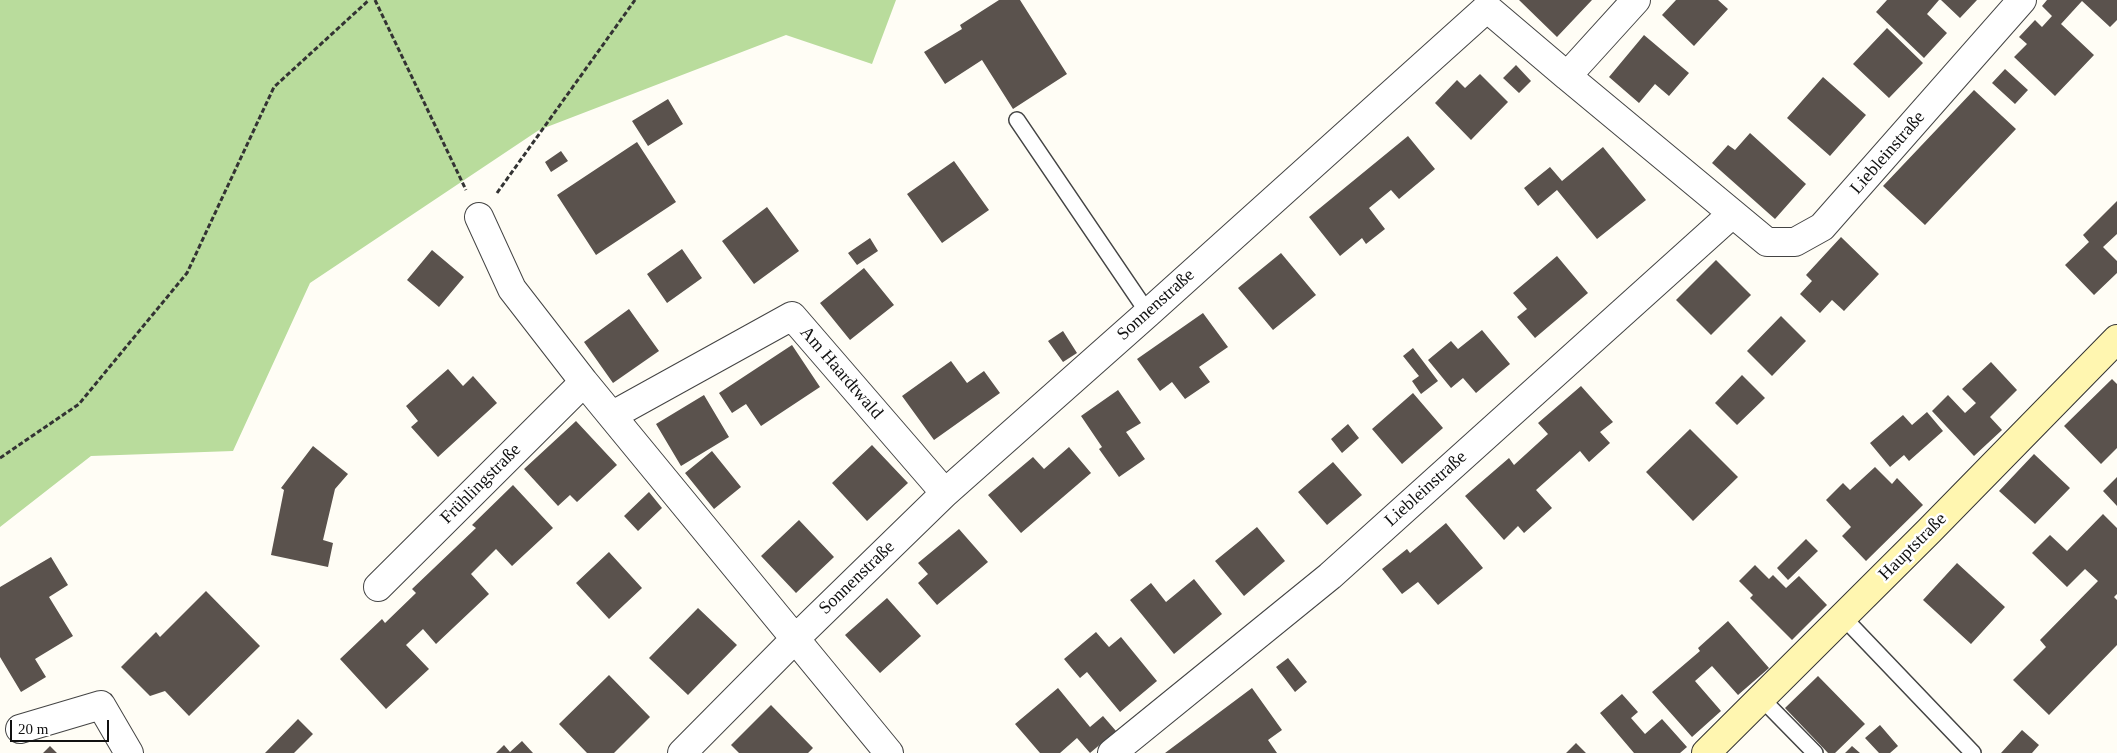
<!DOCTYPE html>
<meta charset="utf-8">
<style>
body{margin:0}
#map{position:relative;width:2117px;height:753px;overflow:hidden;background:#fffdf5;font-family:Georgia,serif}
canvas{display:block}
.scale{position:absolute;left:10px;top:720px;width:99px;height:22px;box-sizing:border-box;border:2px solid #111;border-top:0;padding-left:6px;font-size:15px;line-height:18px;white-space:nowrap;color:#111;-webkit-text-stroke:4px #fff;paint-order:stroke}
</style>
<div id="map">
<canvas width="2117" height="753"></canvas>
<div class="scale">20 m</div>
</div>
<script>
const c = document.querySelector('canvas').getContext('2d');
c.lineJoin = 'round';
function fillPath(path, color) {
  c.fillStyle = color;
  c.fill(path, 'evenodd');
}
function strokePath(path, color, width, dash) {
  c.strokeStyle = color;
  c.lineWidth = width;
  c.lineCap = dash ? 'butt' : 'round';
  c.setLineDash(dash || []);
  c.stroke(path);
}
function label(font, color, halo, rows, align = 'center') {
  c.font = font + ' Georgia,serif';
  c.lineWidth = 5;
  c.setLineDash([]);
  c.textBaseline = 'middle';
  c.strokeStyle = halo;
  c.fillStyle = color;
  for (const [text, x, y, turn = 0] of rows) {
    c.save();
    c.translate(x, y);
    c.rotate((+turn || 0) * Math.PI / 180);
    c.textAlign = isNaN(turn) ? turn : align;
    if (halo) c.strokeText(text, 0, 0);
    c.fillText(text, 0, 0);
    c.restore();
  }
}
const forest = new Path2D(`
 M 0,0 L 896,0 L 872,64 L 786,35 L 539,130 L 310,283 L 233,451 L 91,456 L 0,527 Z`);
const building = new Path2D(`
 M 999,0 L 1020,0 L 1067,74 L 1013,109 L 982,60 L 945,84 L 924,52 L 962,29 L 960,25 Z
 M 1519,0 L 1592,0 L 1557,37 Z
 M 1676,0 L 1718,0 L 1728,9 L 1694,46 L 1662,15 Z
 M 1887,0 L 1939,0 L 1927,14 L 1947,33 L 1924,58 L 1876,12 Z
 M 1941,0 L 1977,0 L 1960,18 Z
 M 2047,0 L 2117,0 L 2117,20 L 2110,27 L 2082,1 L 2061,24 L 2094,55 L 2055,96 L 2014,57 L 2027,44 L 2019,37 L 2035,20 L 2042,27 L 2052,16 L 2042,6 Z
 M 1887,28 L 1923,63 L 1889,98 L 1853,64 Z
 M 1644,35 L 1689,73 L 1669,96 L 1655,84 L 1639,103 L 1609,77 Z
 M 1516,65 L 1531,81 L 1519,93 L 1503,78 Z
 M 2005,69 L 2028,90 L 2015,104 L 1992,83 Z
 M 1480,74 L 1508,102 L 1471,140 L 1435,103 L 1457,80 L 1465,88 Z
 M 1823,77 L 1866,115 L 1830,156 L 1787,118 Z
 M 1974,90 L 2016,129 L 1925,225 L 1883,186 Z
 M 668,99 L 683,124 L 648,146 L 632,121 Z
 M 1750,133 L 1806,184 L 1775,219 L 1712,163 L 1728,145 L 1735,150 Z
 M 1408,136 L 1435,169 L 1399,199 L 1391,190 L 1369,208 L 1385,229 L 1366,244 L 1362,238 L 1340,256 L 1309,217 Z
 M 637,142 L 676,202 L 596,255 L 557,195 Z
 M 1603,147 L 1646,200 L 1597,239 L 1557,190 L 1538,206 L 1524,188 L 1550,167 L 1562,181 Z
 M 561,151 L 568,161 L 551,172 L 545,162 Z
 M 954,161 L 989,210 L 942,243 L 907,194 Z
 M 2117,201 L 2117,234 L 2103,247 L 2117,261 L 2117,273 L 2094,295 L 2065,265 L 2089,242 L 2083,235 Z
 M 767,207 L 799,251 L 754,284 L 722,241 Z
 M 1841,237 L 1879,274 L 1844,311 L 1832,300 L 1820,313 L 1800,294 L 1812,281 L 1806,275 Z
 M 870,238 L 878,251 L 857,265 L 848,253 Z
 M 682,249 L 702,278 L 667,303 L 647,274 Z
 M 432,250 L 464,277 L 439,307 L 407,280 Z
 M 1281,253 L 1316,295 L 1273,330 L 1238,288 Z
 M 1557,256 L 1588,293 L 1535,338 L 1517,317 L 1527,309 L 1513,293 Z
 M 1716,260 L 1751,295 L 1711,335 L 1676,300 Z
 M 864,268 L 894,305 L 850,340 L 820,303 Z
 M 629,309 L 659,351 L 613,383 L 584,342 Z
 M 1203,313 L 1228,347 L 1199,367 L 1210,382 L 1185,399 L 1172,382 L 1160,391 L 1137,359 Z
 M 1781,316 L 1806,341 L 1772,376 L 1747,351 Z
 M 1482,330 L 1510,364 L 1476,393 L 1463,378 L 1451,388 L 1428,360 L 1451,341 L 1458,349 Z
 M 1063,331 L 1077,353 L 1063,362 L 1048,341 Z
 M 792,345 L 820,387 L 761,426 L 746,404 L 732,413 L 719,393 Z
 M 1413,348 L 1438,381 L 1421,394 L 1412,381 L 1419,376 L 1403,356 Z
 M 951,361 L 967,383 L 984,371 L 1000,393 L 934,440 L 902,396 Z
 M 1991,362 L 2017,390 L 1990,417 L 2002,430 L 1974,456 L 1932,411 L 1948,395 L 1965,413 L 1976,403 L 1962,389 Z
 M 448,369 L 463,386 L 473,376 L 497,403 L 438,457 L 411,427 L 418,421 L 406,406 Z
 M 1742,375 L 1765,398 L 1737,425 L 1715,403 Z
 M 2112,379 L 2117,384 L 2117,448 L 2101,464 L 2064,426 Z
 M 1581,386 L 1613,422 L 1600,432 L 1610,443 L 1589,462 L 1580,451 L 1536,490 L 1552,508 L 1524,533 L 1518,526 L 1504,540 L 1465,496 L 1509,458 L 1514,465 L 1548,434 L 1538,423 Z
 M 1118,390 L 1141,423 L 1126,432 L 1145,459 L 1119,477 L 1099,449 L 1102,447 L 1081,416 Z
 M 1413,393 L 1443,428 L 1402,464 L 1372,429 Z
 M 704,395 L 729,437 L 681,466 L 656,424 Z
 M 1927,412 L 1943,431 L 1909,461 L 1904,455 L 1890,467 L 1870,443 L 1903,415 L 1912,425 Z
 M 576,421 L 617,465 L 577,502 L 570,495 L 558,506 L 524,469 Z
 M 1348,424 L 1359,438 L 1342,453 L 1331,439 Z
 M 1690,429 L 1738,477 L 1693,521 L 1646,472 Z
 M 872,445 L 908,483 L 867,521 L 832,483 Z
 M 313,446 L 348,474 L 335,489 L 323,540 L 333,543 L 328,567 L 271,555 L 284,490 L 281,488 Z
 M 1069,447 L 1091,473 L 1021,533 L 988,495 L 1033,457 L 1044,469 Z
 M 712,451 L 741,487 L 714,509 L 685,473 Z
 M 2034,454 L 2070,488 L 2035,524 L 1999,491 Z
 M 1333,462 L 1362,495 L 1327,525 L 1298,492 Z
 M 1875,467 L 1892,484 L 1897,478 L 1923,505 L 1866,561 L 1842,536 L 1851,527 L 1826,500 L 1843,483 L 1850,490 Z
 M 2117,477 L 2117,506 L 2103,491 Z
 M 513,485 L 553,528 L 512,566 L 496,549 L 471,574 L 489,594 L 436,644 L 423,629 L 406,645 L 429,669 L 386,709 L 340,659 L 382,619 L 385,623 L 416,593 L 412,589 L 476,528 L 472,525 Z
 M 649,492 L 662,508 L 638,531 L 624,516 Z
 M 2103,514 L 2117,528 L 2117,594 L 2114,597 L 2117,600 L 2117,645 L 2049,715 L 2013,680 L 2046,647 L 2040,640 L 2098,581 L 2085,569 L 2067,587 L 2032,553 L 2050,535 L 2067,551 Z
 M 799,520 L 834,557 L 796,593 L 761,556 Z
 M 1446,523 L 1483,568 L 1438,605 L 1418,582 L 1402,594 L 1382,569 L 1407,549 L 1410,553 Z
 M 1257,527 L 1285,561 L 1244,596 L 1215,561 Z
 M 959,529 L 988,562 L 937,605 L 918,583 L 928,574 L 918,563 Z
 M 1806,539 L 1818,551 L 1788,580 L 1777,568 Z
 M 609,552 L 642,588 L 609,619 L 576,583 Z
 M 51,557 L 68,585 L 49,597 L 73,636 L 35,659 L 46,677 L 21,692 L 0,657 L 0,587 Z
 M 1957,563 L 2005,607 L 1971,644 L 1923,600 Z
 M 1755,565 L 1769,579 L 1773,575 L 1786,588 L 1799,576 L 1827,605 L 1792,640 L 1750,598 L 1753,595 L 1739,581 Z
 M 1194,579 L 1222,614 L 1174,654 L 1130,600 L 1151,583 L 1166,602 Z
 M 206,591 L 260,646 L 189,716 L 165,691 L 150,696 L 121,667 L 156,632 L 160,637 Z
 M 887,598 L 921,636 L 880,673 L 845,635 Z
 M 698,608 L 737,645 L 688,695 L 649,658 Z
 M 1728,621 L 1769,668 L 1738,695 L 1712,666 L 1695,681 L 1721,711 L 1692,737 L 1652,692 L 1700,651 L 1698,648 Z
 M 1096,632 L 1109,647 L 1121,637 L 1157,681 L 1120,712 L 1087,672 L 1080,678 L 1064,659 Z
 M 1288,658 L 1307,682 L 1295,692 L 1276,667 Z
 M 609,675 L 650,717 L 614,753 L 587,753 L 559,724 Z
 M 1818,676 L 1865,724 L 1835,753 L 1828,753 L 1785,708 Z
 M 1058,688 L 1090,727 L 1103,716 L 1116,731 L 1090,753 L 1077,738 L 1060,753 L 1040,753 L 1015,724 Z
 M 1252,688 L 1282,730 L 1268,740 L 1277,753 L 1165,753 Z
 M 1622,694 L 1638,712 L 1631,718 L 1645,734 L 1662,719 L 1687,747 L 1680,753 L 1634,753 L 1600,713 Z
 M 771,705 L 813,748 L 808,753 L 739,753 L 731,745 Z
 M 298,719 L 313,734 L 294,753 L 265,753 Z
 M 1880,725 L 1898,746 L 1890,753 L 1879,753 L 1865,738 Z
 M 2022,730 L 2039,745 L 2032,753 L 2001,753 Z
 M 522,741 L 533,753 L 496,753 L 504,745 L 510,752 Z
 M 1576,743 L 1586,753 L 1566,753 Z
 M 50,746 L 57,753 L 43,753 Z
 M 1852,746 L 1860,753 L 1845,753 Z`);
const path = new Path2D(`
 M 375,0 L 466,190
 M 497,193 L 635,0
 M 0,458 L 79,404 L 187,273 L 274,87 L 369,0`);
const lane = new Path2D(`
 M 1017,120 L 1148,313
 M 1843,617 L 1973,753
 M 1761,698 L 1815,753`);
const street = new Path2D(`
 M 1567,76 L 1767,242 L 1795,242 L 1822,227 L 2022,0
 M 479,217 L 512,289 L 584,382 L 889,753
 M 613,415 L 792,316 L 945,493
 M 378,587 L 584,382
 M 20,729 L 101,705 L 129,753
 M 682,753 L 796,638 L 945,493 L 1148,313 L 1487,8 L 1567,76 L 1636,0
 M 1112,753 L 1330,576 L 1732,214`);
const secondary = new Path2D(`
 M 1706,753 L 1929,531 L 2117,339`);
const streetNames = [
 ["Liebleinstraße",1888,153,-49],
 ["Sonnenstraße",1156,305,-42],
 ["Am Haardtwald",841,373,49],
 ["Frühlingstraße",481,484,-45],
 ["Liebleinstraße",1426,489,-42],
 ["Hauptstraße",1913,547,-45],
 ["Sonnenstraße",857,578,-44]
];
fillPath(forest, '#b9dc9c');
fillPath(building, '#5a524d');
strokePath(lane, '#444', 18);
strokePath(street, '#444', 30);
strokePath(secondary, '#333', 30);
strokePath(path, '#333', 3, [5, 2.5]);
strokePath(lane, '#fff', 15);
strokePath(street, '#fff', 28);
strokePath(secondary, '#fff6b0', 28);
label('18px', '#111', '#fff', streetNames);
</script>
